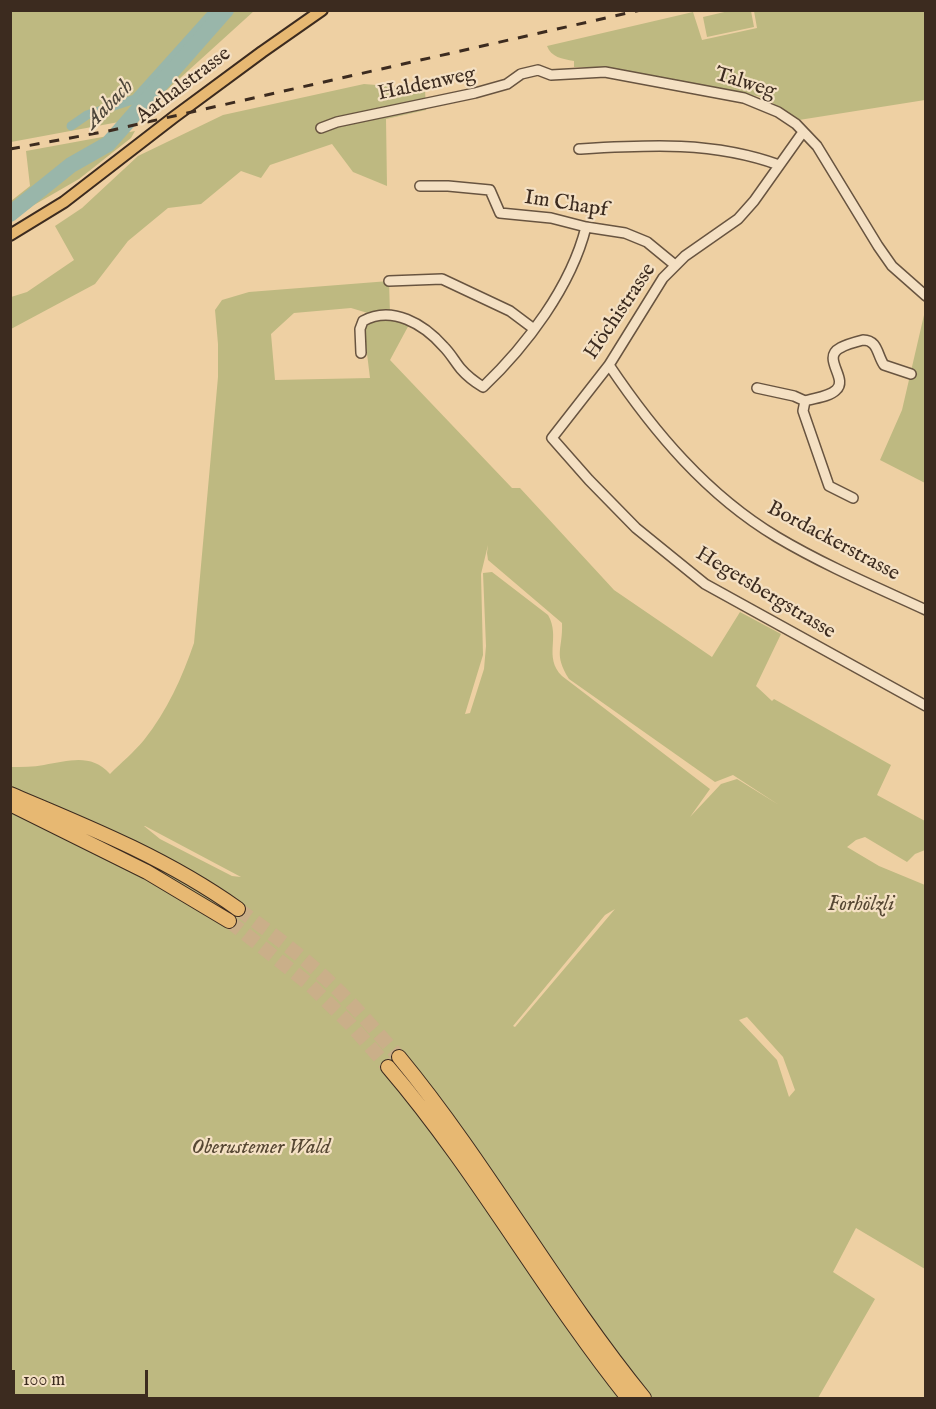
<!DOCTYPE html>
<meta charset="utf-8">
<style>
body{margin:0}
#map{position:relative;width:936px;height:1409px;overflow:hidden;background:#eed0a3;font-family:"IM FELL English",serif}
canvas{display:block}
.frame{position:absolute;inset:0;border:12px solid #3c2b1f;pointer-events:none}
.scale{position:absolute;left:12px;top:1370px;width:136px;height:27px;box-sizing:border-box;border:3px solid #3c2b1f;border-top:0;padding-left:8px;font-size:18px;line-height:21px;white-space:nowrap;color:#3c2b1f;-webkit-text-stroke:4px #f4e0c3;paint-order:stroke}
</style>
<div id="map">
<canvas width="936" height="1409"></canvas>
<div class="frame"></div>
<div class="scale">100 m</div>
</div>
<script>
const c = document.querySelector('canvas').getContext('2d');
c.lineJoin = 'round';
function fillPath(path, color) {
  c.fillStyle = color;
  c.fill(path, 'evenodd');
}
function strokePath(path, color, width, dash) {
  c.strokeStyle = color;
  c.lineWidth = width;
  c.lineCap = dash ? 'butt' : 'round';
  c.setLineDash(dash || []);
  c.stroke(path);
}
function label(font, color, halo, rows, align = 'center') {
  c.font = font + ' "IM FELL English",serif';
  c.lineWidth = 4.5;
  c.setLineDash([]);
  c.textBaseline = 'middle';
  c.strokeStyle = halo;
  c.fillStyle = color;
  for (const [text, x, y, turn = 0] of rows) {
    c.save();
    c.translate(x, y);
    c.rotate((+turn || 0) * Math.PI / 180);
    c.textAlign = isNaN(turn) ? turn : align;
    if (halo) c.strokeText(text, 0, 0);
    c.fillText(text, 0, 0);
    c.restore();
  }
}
const green = new Path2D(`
 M 733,10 L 751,11 L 754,27 L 707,37 L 703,17 Z
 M 10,11 L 11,10 L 254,11 L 135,119 L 11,142 Z
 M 754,11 L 925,11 L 925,100 L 799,120 L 765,98 L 730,90 L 597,67 L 574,67 L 574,61 C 562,59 551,57 547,46 L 693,12 L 702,40 L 757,28 Z
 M 364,84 L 425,89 L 426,110 L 386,119 L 387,186 L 353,172 L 332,144 L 270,165 L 261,178 L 241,171 L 201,204 L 168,208 L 128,241 L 95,284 L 11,329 L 11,297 L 27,292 L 74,260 L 55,226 L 82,208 L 138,156 L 223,115 Z
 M 135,131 L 131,138 L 79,179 L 34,205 L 11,222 L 11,201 L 30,186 L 26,151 Z
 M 389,281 L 390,314 L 411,321 L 390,360 L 512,488 L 520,488 L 614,590 L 712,657 L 740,612 L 781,634 L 756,686 L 772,701 L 774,699 L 891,765 L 877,795 L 925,821 L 925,850 L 915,854 L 907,862 L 865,837 L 856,840 L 847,847 L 879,866 L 925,885 L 925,1269 L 856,1228 L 833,1272 L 875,1299 L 818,1398 L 11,1398 L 11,767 C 22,767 33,767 44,765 C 69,761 91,753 110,774 C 121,763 134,752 144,740 C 167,711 182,678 194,643 L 218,377 L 218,344 L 215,310 L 222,300 L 249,292 ZM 351,308 L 371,314 L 363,321 L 370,378 L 275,380 L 271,334 L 294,313 ZM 488,545 L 487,553 L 488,560 L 562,623 C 563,650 553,653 569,679 L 715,782 L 733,775 L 779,805 L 737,779 L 721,784 L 690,817 L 710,789 L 562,676 C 543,657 561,637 548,615 L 492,572 L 483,573 L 486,646 L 484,669 L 470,713 L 465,714 L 483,655 L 481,574 ZM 144,826 L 145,826 L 241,877 L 232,876 L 160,839 ZM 615,909 L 515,1027 L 513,1026 L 605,915 ZM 747,1017 L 783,1057 L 795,1090 L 789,1097 L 777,1060 L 739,1020 Z
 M 924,315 L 926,315 L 925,483 L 880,460 L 902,410 Z`);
const canal = new Path2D(`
 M 71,126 L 87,115 L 135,99 L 215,10`);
const river = new Path2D(`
 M 10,214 L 71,165 L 108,144 L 226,10`);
const highwayTunnel = new Path2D(`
 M 238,909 C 267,930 296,951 322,975 C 350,1000 374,1029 399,1057
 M 229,921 L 310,985 L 351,1025 L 388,1067`);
const minor = new Path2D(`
 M 321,128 L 337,122 L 475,93 L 507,84 L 521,74 L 538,70 L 551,75 L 605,72 L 744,98 L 778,112 L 796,124 L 817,146 L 878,246 L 892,266 L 926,296
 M 803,132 L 754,201 L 738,219 L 685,256 L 663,278 L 609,365 L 552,438 L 589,480 L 636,528 L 705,584 L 926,706
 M 579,149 C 648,145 713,141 779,165
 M 420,186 L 448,186 L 490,190 L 500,213 L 551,218 L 586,227 L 625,233 L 647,242 L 675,265
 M 389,281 L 442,279 L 510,311 L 534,329
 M 361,353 L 360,329 L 363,321 C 392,305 424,324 444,347 C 451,354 455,362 461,369 C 467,376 475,382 483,387 C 526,346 571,287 586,227
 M 609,365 C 654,432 707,495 777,537 C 824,565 876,587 926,610
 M 757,388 L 794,396 L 805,401 C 814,398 829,397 836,390 C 849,379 821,358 840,348 C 847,344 855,342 863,340 C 878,340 877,355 884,365 L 911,374
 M 805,401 L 803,411 L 829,486 L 853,498`);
const major = new Path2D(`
 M 10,235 L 64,202 L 174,117 L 262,52 L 322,10`);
const highway = new Path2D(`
 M 10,794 C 89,827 168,859 238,909
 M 10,804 L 147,872 L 229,921
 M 399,1057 C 488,1165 556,1290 644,1398
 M 388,1067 C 477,1171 543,1292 628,1398`);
const rail = new Path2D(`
 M 10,149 L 108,131 L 641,10`);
const streetNames = [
 ["Talweg",745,84,17],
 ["Haldenweg",427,85,-12],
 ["Aathalstrasse",184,86,-37],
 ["Im Chapf",566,205,9],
 ["Höchistrasse",621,312,-56],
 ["Bordackerstrasse",833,542,28],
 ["Hegetsbergstrasse",765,594,31]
];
const parkNames = [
 ["Forhölzli",861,906],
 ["Oberustemer Wald",261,1149]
];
const waterNames = [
 ["Aabach",110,105,-46]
];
fillPath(green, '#beb981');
strokePath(canal, '#99b6aa', 9);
strokePath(river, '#99b6aa', 16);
strokePath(highwayTunnel, '#caaf89', 14, [14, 7]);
strokePath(minor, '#685440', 12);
strokePath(major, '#3c2b1f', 14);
strokePath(highway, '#3c2b1f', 16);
strokePath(minor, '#f4e0c3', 9);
strokePath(major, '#e7b872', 10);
strokePath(highway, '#e7b872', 14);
strokePath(rail, '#3c2b1f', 3, [10, 10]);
label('21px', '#3c2b1f', '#f4e0c3', streetNames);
label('italic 21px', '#564733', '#f4e0c3', parkNames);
label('italic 22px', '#4f473b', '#f4e0c3', waterNames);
</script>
